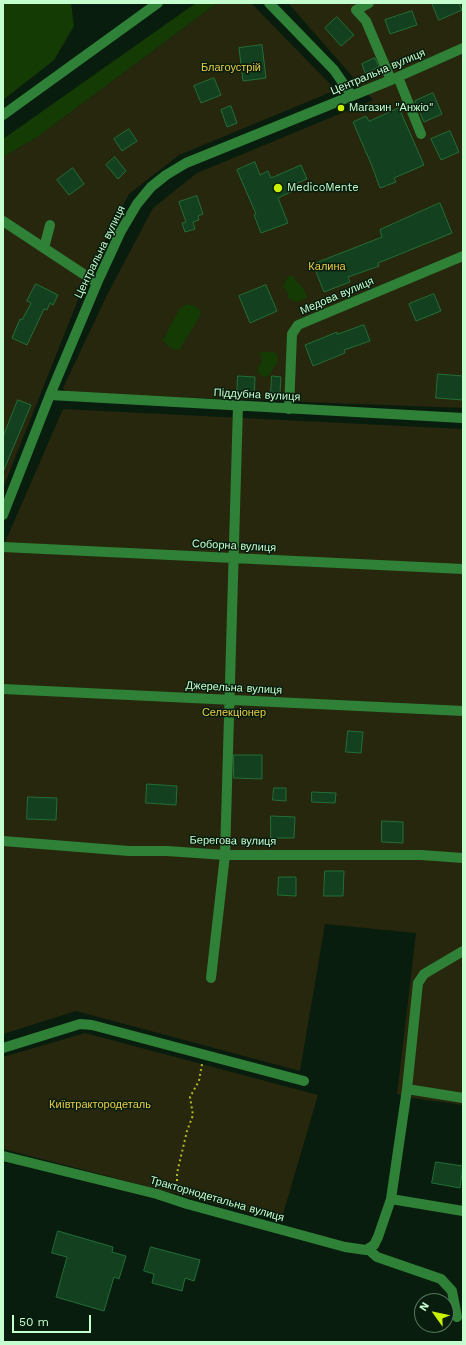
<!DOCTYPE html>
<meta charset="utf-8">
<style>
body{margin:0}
#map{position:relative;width:466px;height:1345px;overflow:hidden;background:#091d0e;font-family:"Work Sans",sans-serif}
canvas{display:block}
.frame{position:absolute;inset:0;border:4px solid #c5ffcf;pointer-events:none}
.north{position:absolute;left:414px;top:1293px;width:40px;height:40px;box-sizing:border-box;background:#091d0e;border:1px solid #54775b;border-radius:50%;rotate:303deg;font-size:11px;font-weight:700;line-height:16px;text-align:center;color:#c5ffcf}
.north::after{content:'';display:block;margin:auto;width:14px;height:18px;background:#c9f000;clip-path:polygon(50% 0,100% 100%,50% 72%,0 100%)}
.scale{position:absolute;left:12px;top:1315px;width:79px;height:18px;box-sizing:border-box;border:2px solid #c5ffcf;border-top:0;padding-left:5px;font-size:12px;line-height:14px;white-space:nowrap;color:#c5ffcf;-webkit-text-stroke:3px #091d0e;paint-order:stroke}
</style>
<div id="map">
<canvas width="466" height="1345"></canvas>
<div class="frame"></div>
<div class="north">N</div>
<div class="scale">50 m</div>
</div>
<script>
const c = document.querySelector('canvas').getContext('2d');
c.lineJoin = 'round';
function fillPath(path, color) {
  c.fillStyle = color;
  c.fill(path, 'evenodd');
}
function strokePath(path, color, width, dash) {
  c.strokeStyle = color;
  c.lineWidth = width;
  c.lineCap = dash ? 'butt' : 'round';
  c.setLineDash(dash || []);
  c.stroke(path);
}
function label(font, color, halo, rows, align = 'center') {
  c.font = font + ' "Work Sans",sans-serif';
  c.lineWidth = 3;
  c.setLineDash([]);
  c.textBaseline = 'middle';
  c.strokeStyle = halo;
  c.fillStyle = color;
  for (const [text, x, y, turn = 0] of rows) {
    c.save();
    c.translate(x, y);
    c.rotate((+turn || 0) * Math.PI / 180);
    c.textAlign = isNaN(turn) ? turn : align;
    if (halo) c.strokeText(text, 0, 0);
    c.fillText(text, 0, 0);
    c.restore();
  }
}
const green = new Path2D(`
 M 217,3 L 251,3 L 336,90 L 179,155 L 129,194 L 90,270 L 3,488 L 3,157 L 36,138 Z
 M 288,3 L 463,3 L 463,408 L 67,393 L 63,388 L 107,295 L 153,208 L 197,173 L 373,100 Z
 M 63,409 L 463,429 L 463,1105 L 406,1097 L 397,1094 L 416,933 L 325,924 L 300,1071 L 76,1011 L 3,1034 L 3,547 Z
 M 85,1033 L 318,1095 L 281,1221 L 3,1149 L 3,1057 Z`);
const water = new Path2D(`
 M 3,3 L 71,3 L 74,26 L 54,60 L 3,100 Z
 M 196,3 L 217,3 L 36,138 L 3,157 L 3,139 Z
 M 288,276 C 295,275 294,278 298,283 C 304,289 304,287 307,297 L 305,299 L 297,302 L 288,298 C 288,292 287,290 283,287 Z
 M 188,304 L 195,306 L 200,310 L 200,316 L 179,350 C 171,349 167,346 163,340 L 180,308 Z
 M 260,352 L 273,352 L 277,354 L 278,363 C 273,367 272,372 267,377 L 262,376 L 257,370 L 262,361 Z`);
const building = new Path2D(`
 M 432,3 L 459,3 L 462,10 L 439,20 Z
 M 412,11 L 417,25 L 390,34 L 385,20 Z
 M 337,17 L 354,35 L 341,46 L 325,28 Z
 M 262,45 L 266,78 L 243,81 L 239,48 Z
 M 375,58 L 379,67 L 365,73 L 362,64 Z
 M 214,78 L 221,95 L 201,103 L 194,86 Z
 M 433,93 L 442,114 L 424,122 L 415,101 Z
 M 231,106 L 237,123 L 227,127 L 221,110 Z
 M 399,108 L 424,165 L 394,178 L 396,182 L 380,188 L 372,166 L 353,122 L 366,116 L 369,121 Z
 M 129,129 L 137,141 L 122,151 L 114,139 Z
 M 450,131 L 459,152 L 441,160 L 431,139 Z
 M 115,157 L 126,171 L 118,179 L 106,165 Z
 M 255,162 L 260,175 L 268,171 L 271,178 L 301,165 L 307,179 L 295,184 L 297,189 L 278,198 L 288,223 L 261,233 L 254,215 L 256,214 L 237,170 Z
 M 73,168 L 84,184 L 69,195 L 57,180 Z
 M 197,196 L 203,214 L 198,216 L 199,220 L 193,222 L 195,229 L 185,232 L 182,223 L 186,222 L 179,202 Z
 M 440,203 L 452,233 L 378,263 L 379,266 L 348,277 L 350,282 L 324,292 L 313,264 L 382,237 L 380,230 Z
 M 36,284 L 58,295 L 53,305 L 50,303 L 47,310 L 44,309 L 27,345 L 12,338 L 20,319 L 22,320 L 31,303 L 27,301 Z
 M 266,285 L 277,311 L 250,323 L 239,296 Z
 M 434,294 L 441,311 L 416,321 L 409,304 Z
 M 364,325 L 370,341 L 344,350 L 345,353 L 313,366 L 305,345 L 337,332 L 337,334 Z
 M 438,374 L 463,376 L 463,400 L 436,398 Z
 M 238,376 L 255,377 L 254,399 L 237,397 Z
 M 272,376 L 281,377 L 280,393 L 271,392 Z
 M 18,400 L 31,405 L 3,472 L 3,437 Z
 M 348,731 L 363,732 L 361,753 L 346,752 Z
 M 234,755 L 262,755 L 262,779 L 234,778 Z
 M 147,784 L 177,786 L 176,805 L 146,803 Z
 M 274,788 L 286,788 L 286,801 L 273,800 Z
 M 312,792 L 336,793 L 335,803 L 312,802 Z
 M 28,797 L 57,798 L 56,820 L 27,819 Z
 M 271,816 L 295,817 L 294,838 L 271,838 Z
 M 382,821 L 403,822 L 403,843 L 382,842 Z
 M 325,871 L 344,871 L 343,896 L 324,896 Z
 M 279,877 L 296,877 L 296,896 L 278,895 Z
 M 436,1162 L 463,1166 L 460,1188 L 432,1183 Z
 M 58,1231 L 113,1247 L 112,1252 L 126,1256 L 119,1279 L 114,1277 L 104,1311 L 56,1297 L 67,1257 L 52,1253 Z
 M 151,1247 L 200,1260 L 194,1281 L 185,1278 L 182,1291 L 152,1283 L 154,1274 L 144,1271 Z`);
const path = new Path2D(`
 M 177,1191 L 177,1173 L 187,1131 L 193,1115 L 190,1097 L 199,1081 L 202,1064`);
const minor = new Path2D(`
 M 269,3 L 334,70 L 352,96
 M 369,3 L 356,10 L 366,21 L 391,80
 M 398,77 L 421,134
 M 3,115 L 158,3
 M 3,221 L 97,283
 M 44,248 L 50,225
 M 50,395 L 463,418
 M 289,409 L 292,334 L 298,325 L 463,256
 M 3,515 L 50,395 L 97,283 L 121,231 L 137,204 L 151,187 L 166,175 L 186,163 L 391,80 L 463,48
 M 3,547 L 463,569
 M 3,689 L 463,711
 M 3,841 L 129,851 L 167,851 L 225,855 L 421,855 L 463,858
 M 463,951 L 424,974 L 418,983 L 407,1089 L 463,1098
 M 211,978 L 225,855 L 238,406
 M 3,1048 L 80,1024 L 92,1025 L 304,1081
 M 3,1156 L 157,1194 L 187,1204 L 345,1247 L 366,1250 L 374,1245 L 378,1237 L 391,1199 L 407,1089
 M 391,1199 L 463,1211
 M 368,1249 L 377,1257 L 441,1279 L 452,1291 L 457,1317`);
const markers = [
 [341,108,4,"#c9f000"],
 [278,188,5,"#c9f000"]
];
const parkNames = [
 ["Благоустрій",231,68],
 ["Калина",327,267],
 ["Селекціонер",234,713],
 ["Київтрактородеталь",100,1105]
];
const streetNames = [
 ["Центральна вулиця",378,72,-23],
 ["Центральна вулиця",100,252,-64],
 ["Медова вулиця",337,296,-23],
 ["Піддубна вулиця",257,395,3],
 ["Соборна вулиця",234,546,3],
 ["Джерельна вулиця",234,688,3],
 ["Берегова вулиця",233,841,1],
 ["Тракторнодетальна вулиця",217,1199,16]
];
const poiNames = [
 ["Магазин \"Анжіо\"",349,108],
 ["MedicoMente",287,188]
];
fillPath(green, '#26270c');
fillPath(water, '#143b04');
fillPath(building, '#13401f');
strokePath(building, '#236e37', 1);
strokePath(path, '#b7b820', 2, [2, 3]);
strokePath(minor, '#2f8137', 10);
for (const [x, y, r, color] of markers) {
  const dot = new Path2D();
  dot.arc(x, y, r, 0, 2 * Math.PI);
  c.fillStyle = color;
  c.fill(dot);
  strokePath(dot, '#091d0e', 1.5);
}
label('11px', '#eacb46', '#091d0e', parkNames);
label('11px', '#c5ffcf', '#091d0e', streetNames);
label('11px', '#c5ffcf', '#091d0e', poiNames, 'left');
</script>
